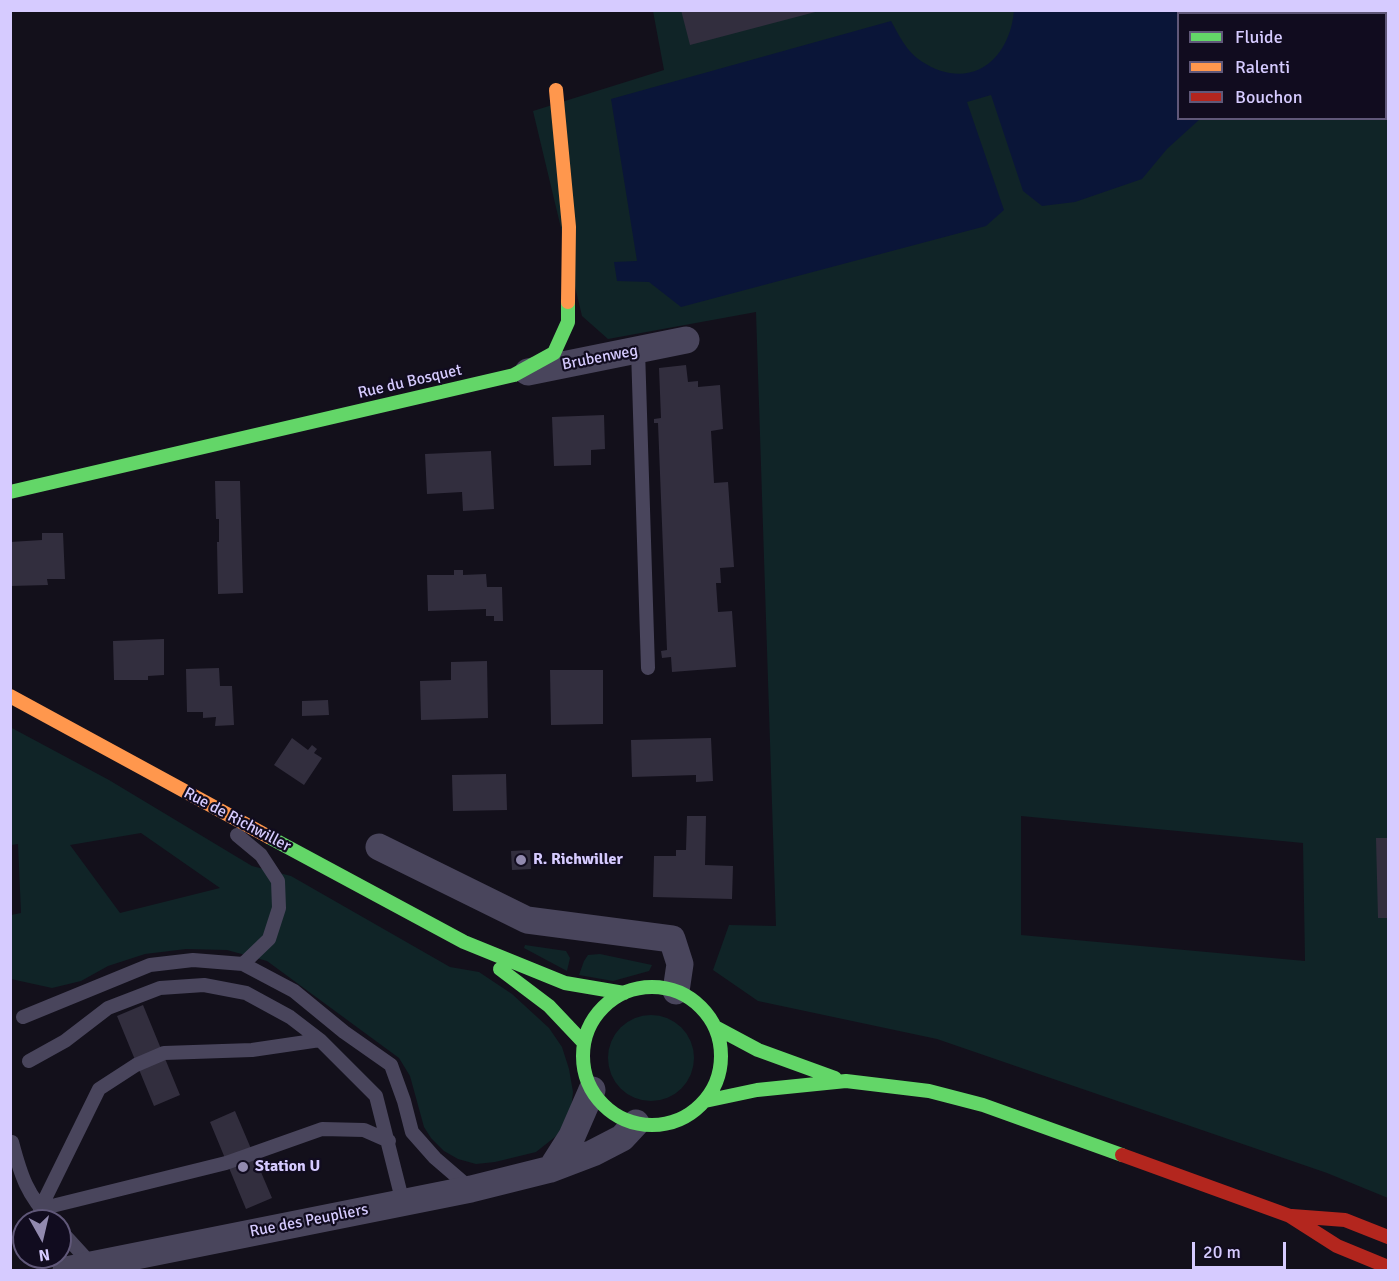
<!DOCTYPE html>
<style>
body{margin:0}
#map{position:relative;width:1399px;height:1281px;overflow:hidden;background:#13101b;font-family:Signika,sans-serif}
canvas{display:block}
.frame{position:absolute;inset:0;border:12px solid #d6cbff;pointer-events:none}
.legend{position:absolute;left:1177px;top:12px;width:210px;height:108px;box-sizing:border-box;background:#110c1f;border:2px solid #605879;margin:0;padding:8px 10px;list-style:none;font-size:18px;color:#d6cbff}
.legend li{display:flex;align-items:center;gap:12px;height:30px}
.legend b{width:30px;border:2px solid #605879}
.north{position:absolute;left:12px;top:1209px;width:60px;height:60px;box-sizing:border-box;background:#110c1f;border:2px solid #605879;border-radius:50%;rotate:172deg;font-size:16px;font-weight:700;line-height:24px;text-align:center;color:#d6cbff}
.north::after{content:'';display:block;margin:auto;width:21px;height:27px;background:#928aaf;clip-path:polygon(50% 0,100% 100%,50% 72%,0 100%)}
.scale{position:absolute;left:1192px;top:1242px;width:94px;height:27px;box-sizing:border-box;border:3px solid #d6cbff;border-top:0;padding-left:8px;font-size:18px;line-height:21px;white-space:nowrap;color:#d6cbff;-webkit-text-stroke:4px #110c1f;paint-order:stroke}
</style>
<div id="map">
<canvas width="1399" height="1281"></canvas>
<div class="frame"></div>
<ul class="legend">
<li><b style="height:8px;background:#63d668"></b>Fluide</li>
<li><b style="height:8px;background:#ff974d"></b>Ralenti</li>
<li><b style="height:8px;background:#b3261e"></b>Bouchon</li>
</ul>
<div class="north">N</div>
<div class="scale">20 m</div>
</div>
<script>
const c = document.querySelector('canvas').getContext('2d');
c.lineJoin = 'round';
function fillPath(path, color) {
  c.fillStyle = color;
  c.fill(path, 'evenodd');
}
function strokePath(path, color, width, dash) {
  c.strokeStyle = color;
  c.lineWidth = width;
  c.lineCap = dash ? 'butt' : 'round';
  c.setLineDash(dash || []);
  c.stroke(path);
}
function label(font, color, halo, rows, align = 'center') {
  c.font = font + ' Signika,sans-serif';
  c.lineWidth = 4.5;
  c.setLineDash([]);
  c.textBaseline = 'middle';
  c.strokeStyle = halo;
  c.fillStyle = color;
  for (const [text, x, y, turn = 0] of rows) {
    c.save();
    c.translate(x, y);
    c.rotate((+turn || 0) * Math.PI / 180);
    c.textAlign = isNaN(turn) ? turn : align;
    if (halo) c.strokeText(text, 0, 0);
    c.fillText(text, 0, 0);
    c.restore();
  }
}
const green = new Path2D(`
 M 653,11 L 1388,11 L 1388,1198 L 1327,1173 L 937,1039 L 758,1001 L 713,970 L 729,925 L 776,926 L 756,312 L 608,339 L 582,316 L 533,111 L 664,70 ZM 1178,14 L 1386,14 L 1386,118 L 1178,118 ZM 1021,816 L 1303,843 L 1305,961 L 1021,935 Z
 M 10,727 L 109,780 L 252,866 L 291,876 L 450,967 L 479,972 L 512,994 L 549,1028 L 562,1047 L 569,1069 L 573,1092 L 570,1119 L 555,1137 L 536,1152 L 495,1162 L 476,1164 L 458,1159 L 444,1151 L 431,1138 L 424,1127 L 410,1076 L 399,1058 L 267,961 L 227,950 L 186,949 L 145,954 L 108,966 L 81,981 L 52,988 L 11,979 L 11,915 L 21,913 L 18,844 L 11,845 ZM 141,833 L 220,888 L 120,913 L 70,845 Z
 M 525,945 L 566,951 L 570,958 L 567,971 L 524,948 Z
 M 600,954 L 652,965 L 649,971 L 613,981 L 579,975 L 584,961 L 588,955 Z
 M608 1058a43 43 0 1 1 86 0a43 43 0 1 1-86 0Z`);
const water = new Path2D(`
 M 1014,11 L 1325,10 L 1325,13 L 1178,14 L 1178,118 L 1200,119 L 1167,149 L 1142,179 L 1075,202 L 1042,206 L 1023,191 L 991,95 L 967,102 L 1004,210 L 986,226 L 681,307 L 649,282 L 617,281 L 614,262 L 637,261 L 611,99 L 891,21 C 899,35 906,51 921,61 C 968,92 1009,63 1014,11 Z`);
const building = new Path2D(`
 M 681,10 L 819,10 L 819,11 L 690,45 Z
 M 686,365 L 688,382 L 698,381 L 698,387 L 720,385 L 723,429 L 711,431 L 714,483 L 728,482 L 734,567 L 720,568 L 721,583 L 716,583 L 718,612 L 732,611 L 736,667 L 672,672 L 671,657 L 662,658 L 661,651 L 667,650 L 658,423 L 654,423 L 654,419 L 661,418 L 659,368 Z
 M 604,415 L 605,449 L 591,450 L 591,465 L 554,466 L 552,417 Z
 M 491,451 L 494,509 L 463,511 L 462,492 L 427,494 L 425,454 Z
 M 215,481 L 240,481 L 243,593 L 218,594 L 217,542 L 219,542 L 219,519 L 216,519 Z
 M 42,533 L 63,533 L 65,579 L 47,579 L 48,585 L 10,586 L 10,542 L 42,540 Z
 M 454,570 L 463,570 L 463,575 L 486,574 L 487,587 L 502,587 L 503,621 L 494,621 L 494,616 L 486,616 L 486,609 L 428,611 L 427,575 L 454,575 Z
 M 164,639 L 164,675 L 148,676 L 148,680 L 114,680 L 113,641 Z
 M 487,661 L 488,718 L 421,720 L 420,681 L 451,680 L 451,662 Z
 M 219,668 L 220,686 L 232,686 L 234,725 L 215,726 L 216,717 L 203,718 L 203,712 L 187,712 L 186,669 Z
 M 550,670 L 603,670 L 603,724 L 551,725 Z
 M 328,700 L 329,715 L 302,716 L 302,701 Z
 M 292,738 L 308,750 L 312,745 L 317,749 L 314,753 L 322,758 L 304,785 L 274,765 Z
 M 711,738 L 713,781 L 696,782 L 696,775 L 632,777 L 631,740 Z
 M 506,774 L 507,810 L 453,811 L 452,775 Z
 M 687,816 L 706,816 L 705,865 L 733,866 L 732,899 L 653,897 L 654,856 L 676,856 L 676,850 L 686,850 Z
 M 1376,838 L 1388,838 L 1388,918 L 1378,918 Z
 M 530,850 L 531,869 L 512,870 L 511,851 Z
 M 143,1005 L 180,1095 L 154,1106 L 117,1016 Z
 M 235,1111 L 272,1198 L 246,1209 L 210,1122 Z`);
const lane = new Path2D(`
 M 638,350 L 648,668
 M 237,835 L 261,855 L 278,881 L 279,908 L 269,939 L 243,964
 M 23,1017 L 150,965 L 193,960 L 243,964 L 294,991 L 344,1032 L 391,1065 L 404,1101 L 412,1132 L 435,1158 L 471,1189
 M 29,1061 L 65,1041 L 108,1008 L 160,988 L 204,985 L 246,993 L 290,1017 L 320,1040 L 376,1096 L 403,1203
 M 12,1142 C 21,1176 27,1195 52,1221
 M 40,1209 L 99,1089 L 136,1065 L 164,1053 L 252,1050 L 320,1040
 M 40,1209 L 226,1163 L 322,1129 L 364,1130 L 389,1141
 M 60,1230 L 92,1265`);
const street = new Path2D(`
 M 528,372 L 686,340
 M 379,847 L 527,920 L 672,939 L 680,964 L 676,991
 M 551,1169 L 572,1136 L 592,1090
 M 66,1270 L 471,1189 L 551,1169 L 593,1153 L 622,1138 L 636,1123`);
const fast = new Path2D(`
 M 10,492 L 514,375 L 554,353 L 568,322 L 568,302
 M 269,837 L 464,942 L 565,983 L 624,993
 M 500,969 L 549,1006 L 584,1043
 M583 1056a69 69 0 1 1 138 0a69 69 0 1 1-138 0Z
 M 715,1027 L 758,1050 L 835,1078
 M 705,1101 L 757,1090 L 846,1081 L 929,1091 L 983,1105 L 1122,1155`);
const slow = new Path2D(`
 M 556,90 L 569,227 L 568,302
 M 10,696 L 269,837`);
const jam = new Path2D(`
 M 1122,1155 L 1290,1216 L 1337,1246 L 1388,1267
 M 1292,1216 L 1345,1220 L 1388,1237`);
const markers = [
 [521,860,6,"#928aaf"],
 [243,1167,6,"#928aaf"]
];
const streetNames = [
 ["Brubenweg",600,358,-11],
 ["Rue du Bosquet",410,382,-13],
 ["Rue de Richwiller",237,820,28],
 ["Rue des Peupliers",309,1221,-11]
];
const poiNames = [
 ["R. Richwiller",533,860],
 ["Station U",255,1167]
];
fillPath(green, '#102427');
fillPath(water, '#0a1538');
fillPath(building, '#322e3e');
strokePath(lane, '#49455c', 14);
strokePath(street, '#49455c', 27);
strokePath(fast, '#63d668', 14);
strokePath(slow, '#ff974d', 14);
strokePath(jam, '#b3261e', 14);
for (const [x, y, r, color] of markers) {
  const dot = new Path2D();
  dot.arc(x, y, r, 0, 2 * Math.PI);
  c.fillStyle = color;
  c.fill(dot);
  strokePath(dot, '#110c1f', 2);
}
label('16px', '#d6cbff', '#110c1f', streetNames);
label('bold 16px', '#d6cbff', '#110c1f', poiNames, 'left');
</script>
